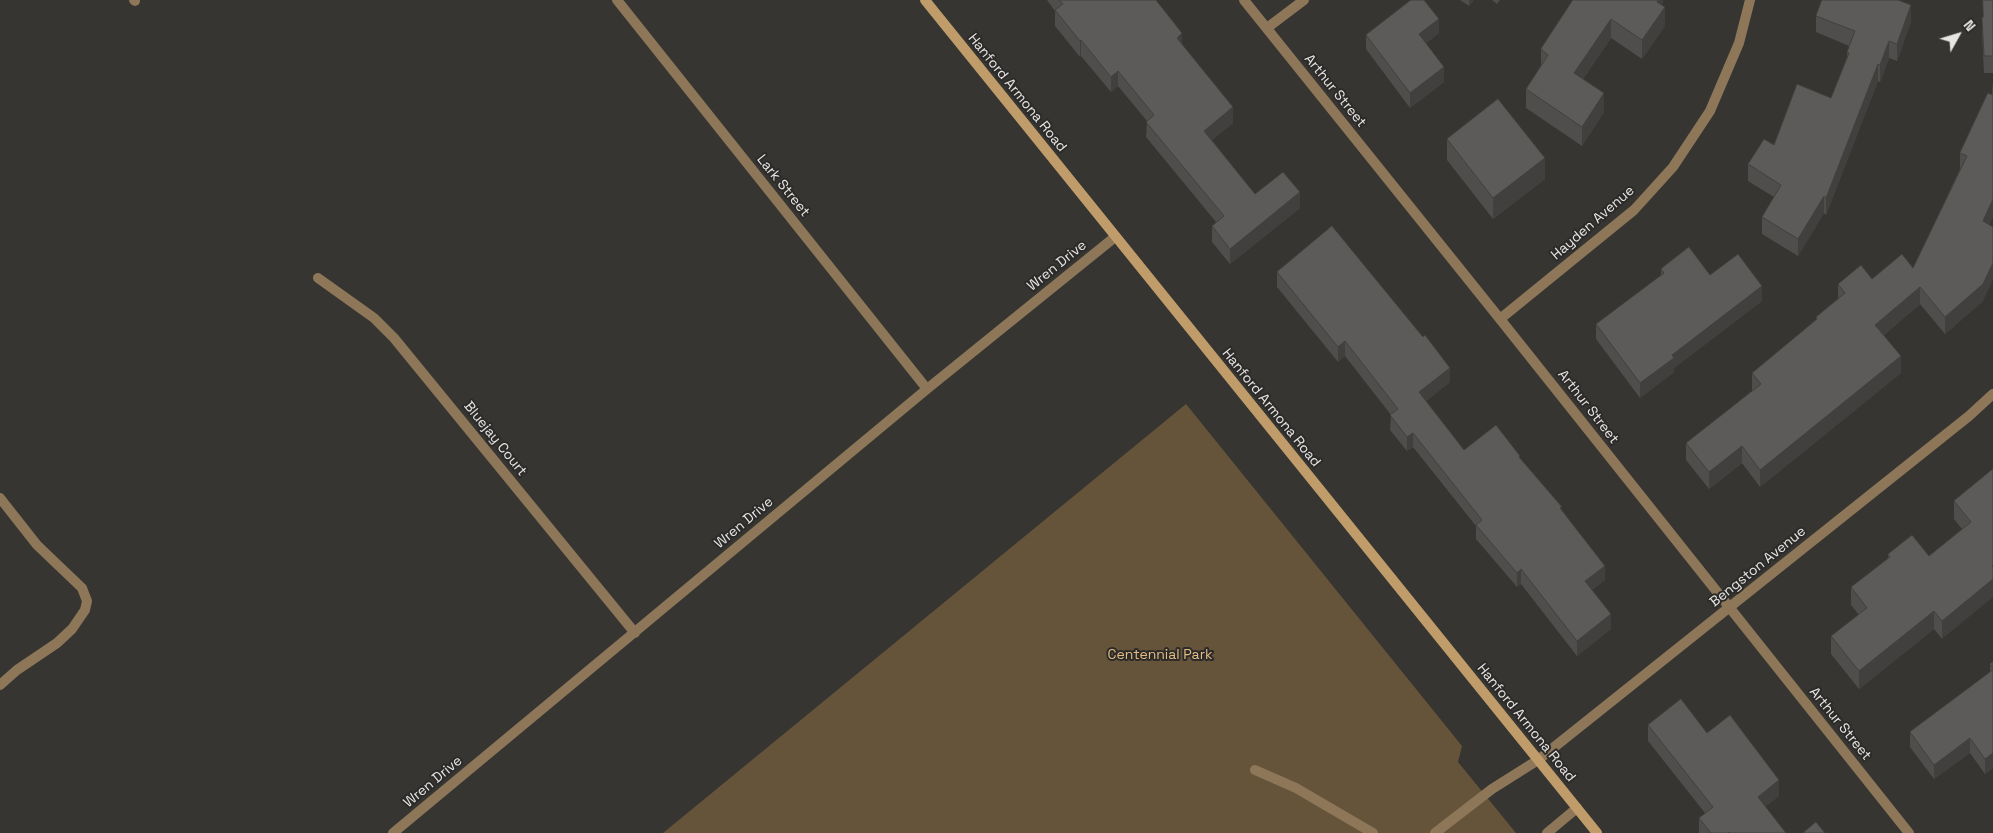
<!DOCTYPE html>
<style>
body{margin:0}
#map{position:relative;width:1993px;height:833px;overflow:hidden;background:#363532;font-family:"Space Grotesk",sans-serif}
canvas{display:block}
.north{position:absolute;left:1933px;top:10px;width:50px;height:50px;-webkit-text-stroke:4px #2c2b29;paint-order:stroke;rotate:51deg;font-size:14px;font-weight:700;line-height:20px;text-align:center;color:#e7e6e5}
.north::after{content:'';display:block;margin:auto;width:18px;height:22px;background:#e7e6e5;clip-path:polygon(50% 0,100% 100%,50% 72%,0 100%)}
</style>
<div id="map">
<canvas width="1993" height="833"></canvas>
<div class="north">N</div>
</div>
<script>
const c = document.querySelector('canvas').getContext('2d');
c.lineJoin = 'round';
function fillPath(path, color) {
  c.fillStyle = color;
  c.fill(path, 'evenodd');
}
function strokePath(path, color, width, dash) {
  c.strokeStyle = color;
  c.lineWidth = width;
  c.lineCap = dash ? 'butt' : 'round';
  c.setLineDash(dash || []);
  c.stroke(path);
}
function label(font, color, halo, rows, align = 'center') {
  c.font = font + ' "Space Grotesk",sans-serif';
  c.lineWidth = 4;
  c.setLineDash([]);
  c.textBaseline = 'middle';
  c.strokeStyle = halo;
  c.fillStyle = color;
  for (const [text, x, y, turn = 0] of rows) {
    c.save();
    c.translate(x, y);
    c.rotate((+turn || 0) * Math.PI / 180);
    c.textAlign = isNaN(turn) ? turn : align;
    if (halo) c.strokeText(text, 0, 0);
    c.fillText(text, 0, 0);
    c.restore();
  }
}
const green = new Path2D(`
 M 1186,404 L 1462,746 L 1458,762 L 1516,833 L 663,833 Z`);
const service = new Path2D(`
 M 1255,770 L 1296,788 L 1373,833
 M 1435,833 L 1492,789 L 1538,760
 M 1547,833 L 1577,808`);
const minor = new Path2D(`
 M 134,0 L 135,1
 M 617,0 L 927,389
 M 1244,0 L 1500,319 L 1909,833
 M 1267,28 L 1304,0
 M 318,278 L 374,318 L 394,338 L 635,633
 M 1500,319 L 1634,210 L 1673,167 L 1710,111 L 1739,43 L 1750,0
 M 0,498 L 37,545 L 82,588 L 87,601 L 85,610 L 72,629 L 57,643 L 17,670 L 0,685
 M 1538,760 L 1969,416 L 1993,394
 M 393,833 L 927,389 L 1115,237`);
const secondary = new Path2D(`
 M 925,0 L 1597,833`);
const wall = new Path2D(`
 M 1047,0 L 1156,0 L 1182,45 L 1233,123 L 1212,140 L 1255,194 L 1300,208 L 1230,264 L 1212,242 L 1212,226 L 1216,222 L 1146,137 L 1147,121 L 1118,86 L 1111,92 L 1081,56 L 1080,57 L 1055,26 L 1055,11 Z
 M 1460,0 L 1474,0 L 1469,6 Z
 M 1492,0 L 1500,0 L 1497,4 Z
 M 1572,0 L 1663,0 L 1662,5 L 1665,26 L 1642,59 L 1611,38 L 1583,79 L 1604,112 L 1582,146 L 1526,108 L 1526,89 L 1541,67 L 1541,49 L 1572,2 Z
 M 1993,0 L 1993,73 L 1984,73 L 1982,34 L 1982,17 L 1983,17 Z
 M 1816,16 L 1911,22 L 1897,61 L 1889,58 L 1880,82 L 1878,81 L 1826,215 L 1824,213 L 1798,256 L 1762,234 L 1762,217 L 1774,197 L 1748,181 L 1748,164 L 1831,98 L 1847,58 L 1847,52 L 1849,46 L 1816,32 Z
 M 1439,33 L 1426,43 L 1444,82 L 1410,108 L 1366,49 L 1366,35 Z
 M 1993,82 L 1993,216 L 1989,225 L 1983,301 L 1945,334 L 1920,304 L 1884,335 L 1901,373 L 1760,487 L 1742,463 L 1709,489 L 1686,460 L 1686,443 L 1752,391 L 1752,373 L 1816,320 L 1816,317 L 1838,299 L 1838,284 L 1872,279 L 1913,268 L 1960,169 L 1960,153 L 1992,94 Z
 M 1447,139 L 1545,179 L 1493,219 L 1447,160 Z
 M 1661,269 L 1710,275 L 1762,301 L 1674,368 L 1674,372 L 1640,398 L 1596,339 L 1596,324 L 1661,275 Z
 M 1277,272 L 1450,382 L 1426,401 L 1464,450 L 1520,460 L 1562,510 L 1605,580 L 1592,590 L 1611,629 L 1577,656 L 1521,584 L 1517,587 L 1476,539 L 1476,526 L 1413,447 L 1407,451 L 1390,430 L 1391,415 L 1345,356 L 1338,362 L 1277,287 Z
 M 1993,469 L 1942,639 L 1934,629 L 1859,689 L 1831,654 L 1831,636 L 1859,615 L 1851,605 L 1851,587 L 1888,558 L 1888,554 L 1929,556 L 1962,529 L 1954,519 L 1954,501 Z
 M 1993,662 L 1993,768 L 1985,774 L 1970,753 L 1934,779 L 1910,747 L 1910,732 L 1990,672 L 1990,664 Z
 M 1648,725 L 1707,733 L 1779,796 L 1765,807 L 1786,833 L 1699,833 L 1699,818 L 1705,813 L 1648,741 Z`);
const shadedWall = new Path2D(`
 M 1469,0 L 1474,0 L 1469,6 Z
 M 1658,0 L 1663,0 L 1659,16 L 1665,7 L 1665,26 L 1642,59 L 1642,40 Z
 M 1911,5 L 1911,22 L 1897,61 L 1897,44 Z
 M 1439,19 L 1439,33 L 1419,49 L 1419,34 Z
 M 1611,19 L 1611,38 L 1574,92 L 1574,73 Z
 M 1182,33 L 1182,49 L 1177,38 Z
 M 1081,40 L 1081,56 L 1080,57 L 1080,41 Z
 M 1889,41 L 1889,58 L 1880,82 L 1880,65 Z
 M 1878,64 L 1878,81 L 1826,215 L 1826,198 Z
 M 1444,67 L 1444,82 L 1410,108 L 1410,93 Z
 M 1118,71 L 1118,86 L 1111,92 L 1111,77 Z
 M 1604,93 L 1604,112 L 1582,146 L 1582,127 Z
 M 1233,107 L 1233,123 L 1204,147 L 1204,131 Z
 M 1545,158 L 1545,179 L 1493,219 L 1493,198 Z
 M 1300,192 L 1300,208 L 1230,264 L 1230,249 Z
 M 1824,196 L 1824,213 L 1798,256 L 1798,239 Z
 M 1993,199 L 1993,216 L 1983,238 L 1983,221 Z
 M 1993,263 L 1993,280 L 1983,301 L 1945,334 L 1945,317 Z
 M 1762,286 L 1762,301 L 1674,368 L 1674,372 L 1640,398 L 1640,383 L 1672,355 Z
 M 1920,287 L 1920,304 L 1875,342 L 1875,325 Z
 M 1345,341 L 1345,356 L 1338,362 L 1338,347 Z
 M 1901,356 L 1901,373 L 1760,487 L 1760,470 Z
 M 1450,368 L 1450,382 L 1419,406 L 1419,392 Z
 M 1413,433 L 1413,447 L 1407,451 L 1407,437 Z
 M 1742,446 L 1742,463 L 1709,489 L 1709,472 Z
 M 1993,565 L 1993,597 L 1942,639 L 1942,621 Z
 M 1605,566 L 1605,580 L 1585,596 L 1585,581 Z
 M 1521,569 L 1521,584 L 1517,587 L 1517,573 Z
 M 1934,611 L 1934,629 L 1859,689 L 1859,671 Z
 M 1611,614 L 1611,629 L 1577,656 L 1577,641 Z
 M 1970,738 L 1970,753 L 1934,779 L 1934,765 Z
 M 1993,753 L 1993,768 L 1985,774 L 1985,759 Z
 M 1779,780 L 1779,796 L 1758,813 L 1758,797 Z`);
const building = new Path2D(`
 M 1059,0 L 1156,0 L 1182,33 L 1177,38 L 1233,107 L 1204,131 L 1255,194 L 1283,172 L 1300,192 L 1230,249 L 1212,226 L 1224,216 L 1146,122 L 1154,115 L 1118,71 L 1111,77 L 1081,40 L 1080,41 L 1055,10 L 1063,4 Z
 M 1411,0 L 1424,0 L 1439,19 L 1419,34 L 1444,67 L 1410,93 L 1366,35 Z
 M 1573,0 L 1658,0 L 1657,2 L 1665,7 L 1642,40 L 1611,19 L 1574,73 L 1604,93 L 1582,127 L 1526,89 L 1548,55 L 1541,49 Z
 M 1822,0 L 1898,0 L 1911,5 L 1897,44 L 1889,41 L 1880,65 L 1878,64 L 1826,198 L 1824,196 L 1798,239 L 1762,217 L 1781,185 L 1748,164 L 1764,139 L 1774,145 L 1797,84 L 1831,98 L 1849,53 L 1847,52 L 1855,31 L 1816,16 Z
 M 1983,0 L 1993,0 L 1993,56 L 1984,56 L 1982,17 L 1983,17 Z
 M 1988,93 L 1993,95 L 1993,199 L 1983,221 L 1993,227 L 1993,263 L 1983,284 L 1945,317 L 1920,287 L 1875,325 L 1901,356 L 1760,470 L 1742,446 L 1709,472 L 1686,443 L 1761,384 L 1752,373 L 1817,319 L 1816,317 L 1845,293 L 1838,284 L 1861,265 L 1872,279 L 1902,254 L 1913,268 L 1967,156 L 1960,153 Z
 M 1498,99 L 1545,158 L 1493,198 L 1447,139 Z
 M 1332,226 L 1423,337 L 1425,335 L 1450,368 L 1419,392 L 1464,450 L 1496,425 L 1520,456 L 1519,457 L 1562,507 L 1560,508 L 1605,566 L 1585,581 L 1611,614 L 1577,641 L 1521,569 L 1517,573 L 1476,525 L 1482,520 L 1413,433 L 1407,437 L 1390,415 L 1398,409 L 1345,341 L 1338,347 L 1277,272 Z
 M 1689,247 L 1710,275 L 1738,254 L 1762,286 L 1672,355 L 1674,358 L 1640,383 L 1596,324 L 1664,273 L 1661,269 Z
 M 1993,469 L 1993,565 L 1992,566 L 1993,567 L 1993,579 L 1942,621 L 1934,611 L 1859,671 L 1831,636 L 1867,608 L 1851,587 L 1890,557 L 1888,554 L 1912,535 L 1929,556 L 1971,522 L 1954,501 Z
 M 1993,662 L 1993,668 L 1990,664 Z
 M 1993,670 L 1993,753 L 1985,759 L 1970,738 L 1934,765 L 1910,732 Z
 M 1681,699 L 1707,733 L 1730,715 L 1779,780 L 1758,797 L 1786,833 L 1730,833 L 1729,832 L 1728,833 L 1711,833 L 1699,818 L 1713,807 L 1648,725 Z
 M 1816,822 L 1825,833 L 1803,833 Z`);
const streetNames = [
 ["Arthur Street",1335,91,51],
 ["Hanford Armona Road",1017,93,51],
 ["Lark Street",783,186,51],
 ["Hayden Avenue",1593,223,-41],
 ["Wren Drive",1057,266,-39],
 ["Arthur Street",1588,407,52],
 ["Hanford Armona Road",1271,408,51],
 ["Bluejay Court",495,439,51],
 ["Wren Drive",744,523,-40],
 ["Bengston Avenue",1758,567,-39],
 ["Hanford Armona Road",1526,723,51],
 ["Arthur Street",1840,724,51],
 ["Wren Drive",433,782,-40]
];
const parkNames = [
 ["Centennial Park",1160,655]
];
fillPath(green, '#66543a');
strokePath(service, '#8d7758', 10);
strokePath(minor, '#8d7758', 10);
strokePath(secondary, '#bf9c69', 10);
fillPath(wall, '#504e4d');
fillPath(shadedWall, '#41403e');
fillPath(building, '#5d5b59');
strokePath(building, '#41403e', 1);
label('14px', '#e7e6e5', '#2c2b29', streetNames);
label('14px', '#e4bb83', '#2c2b29', parkNames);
</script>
